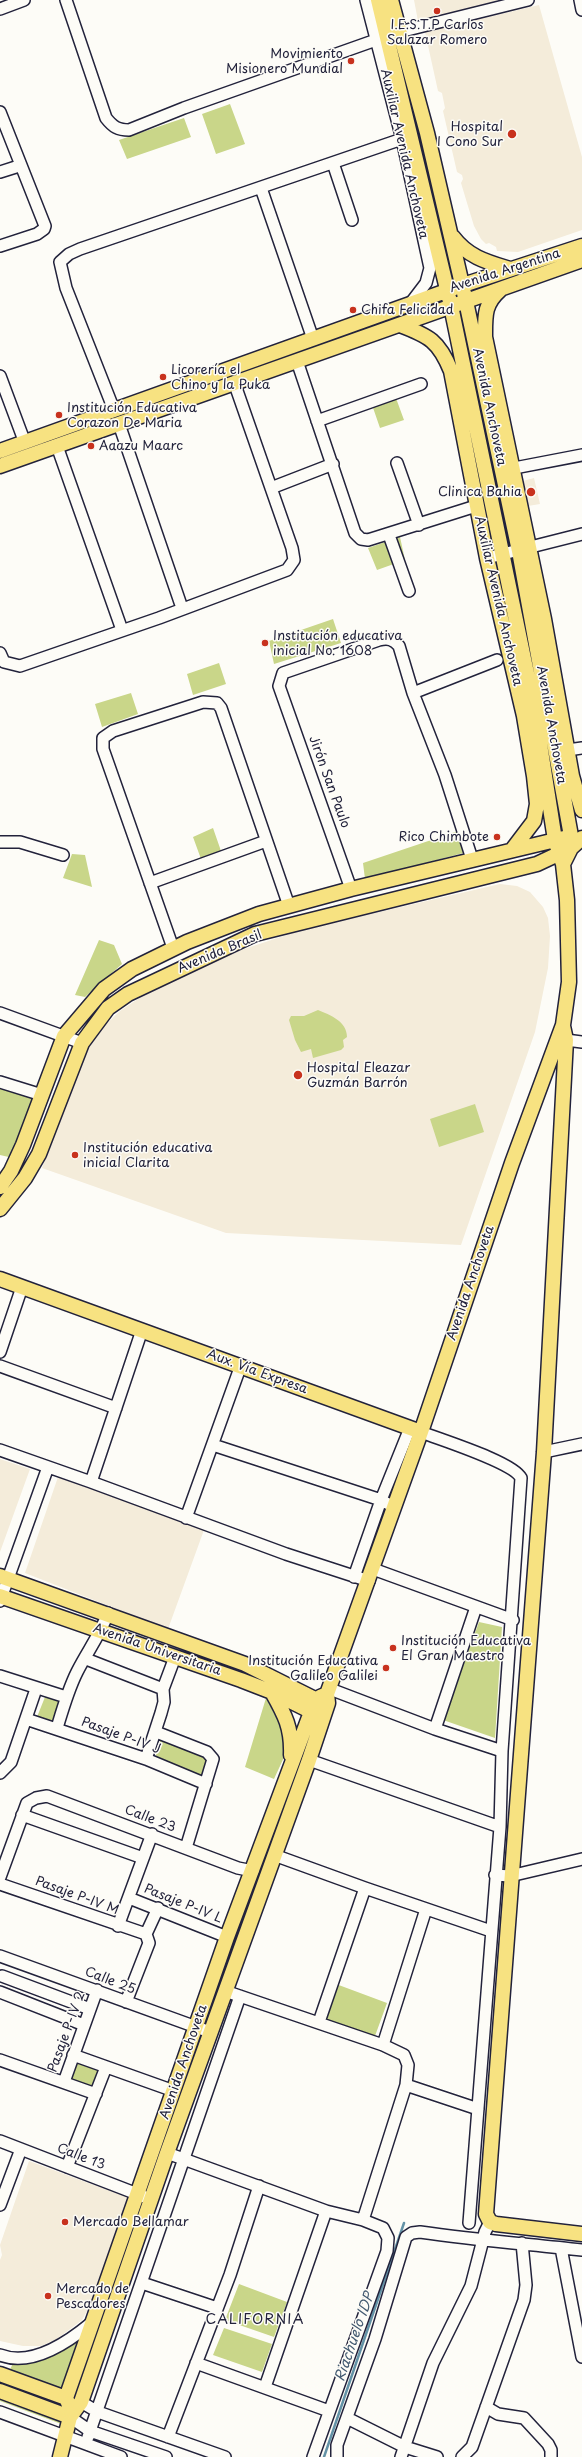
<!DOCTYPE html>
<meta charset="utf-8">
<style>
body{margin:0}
canvas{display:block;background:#fdfcf7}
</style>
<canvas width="582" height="2457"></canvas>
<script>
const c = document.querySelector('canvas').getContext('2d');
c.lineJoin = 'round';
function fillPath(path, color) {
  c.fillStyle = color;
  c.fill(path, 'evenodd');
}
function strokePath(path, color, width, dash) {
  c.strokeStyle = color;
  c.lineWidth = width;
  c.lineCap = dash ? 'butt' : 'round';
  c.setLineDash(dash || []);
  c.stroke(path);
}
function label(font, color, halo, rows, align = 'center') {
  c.font = font + ' "Playpen Sans",sans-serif';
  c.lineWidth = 3;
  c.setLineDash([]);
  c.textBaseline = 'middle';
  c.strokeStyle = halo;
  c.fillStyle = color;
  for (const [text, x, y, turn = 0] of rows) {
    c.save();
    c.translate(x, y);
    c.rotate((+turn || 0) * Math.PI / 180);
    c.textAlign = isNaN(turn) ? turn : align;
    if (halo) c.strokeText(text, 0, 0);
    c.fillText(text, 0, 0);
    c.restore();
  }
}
const built = new Path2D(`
 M 414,0 L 500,0 L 418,21 Z
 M 539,5 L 582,157 L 582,230 L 518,252 L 497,251 L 496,247 L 489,243 L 486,244 L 481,239 L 474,226 L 461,183 L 463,179 L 462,175 L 457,172 L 443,111 L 445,108 L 442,93 L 438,91 L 425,32 Z
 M 534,478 L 540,504 L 528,506 L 523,481 Z
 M 500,884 L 517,886 L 530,892 L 543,907 L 548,918 L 550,936 L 548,968 L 535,1032 L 461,1245 L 226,1233 L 42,1168 L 81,1060 L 101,1029 L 120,1011 L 150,991 L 185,973 L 241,950 L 302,930 Z
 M 0,1459 L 30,1469 L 0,1552 Z
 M 58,1477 L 204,1530 L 168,1629 L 25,1573 Z
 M 29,2161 L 129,2198 L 101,2286 L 82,2320 L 57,2339 L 41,2346 L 23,2346 L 0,2341 L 0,2260 L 2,2255 L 0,2245 Z`);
const green = new Path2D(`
 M 230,104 L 245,144 L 216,154 L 202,114 Z
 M 184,118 L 191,137 L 127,159 L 119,140 Z
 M 393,390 L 404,420 L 380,428 L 370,399 Z
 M 400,537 L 405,560 L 377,570 L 368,548 Z
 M 333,619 L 341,643 L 274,664 L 269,641 Z
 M 219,663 L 226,684 L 193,695 L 187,674 Z
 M 131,693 L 138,714 L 102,727 L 95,704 Z
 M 213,828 L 221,851 L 201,859 L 193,837 Z
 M 461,830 L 467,852 L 365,879 L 363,863 Z
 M 72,854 L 85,855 L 92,887 L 63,878 Z
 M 99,940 L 114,945 L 122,964 L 85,997 L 75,995 Z
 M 318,1010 C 330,1015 347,1021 347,1037 L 343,1040 L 344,1047 L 341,1050 L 313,1058 L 311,1049 L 301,1052 L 295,1040 L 289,1020 L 291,1016 L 304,1016 Z
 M 0,1084 L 38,1096 L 13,1158 L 0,1155 Z
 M 475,1104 L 484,1132 L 439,1147 L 430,1119 Z
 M 479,1622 L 502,1627 L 495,1738 L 443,1720 Z
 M 45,1697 L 63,1702 L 55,1723 L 37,1717 Z
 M 266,1698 L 284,1731 L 286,1753 L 274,1779 L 245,1767 Z
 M 161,1738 L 211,1756 L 204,1777 L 155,1759 Z
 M 336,1984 L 387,2003 L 375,2036 L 323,2020 Z
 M 79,2060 L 102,2068 L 93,2088 L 71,2080 Z
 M 239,2284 L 287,2302 L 274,2337 L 225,2320 Z
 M 224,2328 L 272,2344 L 262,2372 L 213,2355 Z
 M 82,2333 L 65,2384 L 57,2390 L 9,2372 L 13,2363 Z
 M 5,2378 L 64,2399 L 69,2411 L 2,2388 Z
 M 0,2391 L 67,2417 L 64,2425 L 0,2401 Z`);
const stream = new Path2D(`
 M 324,2457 L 404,2223`);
const minor = new Path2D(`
 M 66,0 L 106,118 C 113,127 118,130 129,130 L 184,108 L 376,40
 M 366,0 L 402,139 L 430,268 L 426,283 L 410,304
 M 580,0 L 582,10
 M 0,9 L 24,0
 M 399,32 L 528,0
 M 0,112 L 45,226 L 44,229 L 37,234 L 0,246
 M 333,163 L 352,220
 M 0,172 L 19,166
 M 261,188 L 313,339
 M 297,361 L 355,533 L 361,539 L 368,540 L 476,506
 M 0,376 L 25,443
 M 114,410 L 66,288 L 60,262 L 69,254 L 80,249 L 402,139
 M 317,421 L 421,384
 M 119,424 L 182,608
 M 57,446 L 122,630
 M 397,463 L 419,525
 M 504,470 L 582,455
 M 271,488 L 333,464
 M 389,535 L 409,591
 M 487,558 L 582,534
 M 0,653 L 4,662 L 20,666 L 159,618 L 287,570 L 294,560 L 292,548 L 234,382
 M 413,693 L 497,660
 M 561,751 L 582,748
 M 0,842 L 20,842 L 63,855
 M 150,883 L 266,841
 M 351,889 L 279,686 L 283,673 L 379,640 C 388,638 393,639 399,646 L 413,693 L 445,775 L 472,859
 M 173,948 L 103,749 L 103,738 L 113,731 L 203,702 L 217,703 L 221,708 L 289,906
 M 0,1013 L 82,1043
 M 566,1040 L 582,1042
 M 0,1082 L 42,1095
 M 0,1352 L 22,1287
 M 0,1366 L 116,1408
 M 421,1432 C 441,1440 513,1462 521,1478 L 502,1751 L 500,1827 L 469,2223
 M 213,1445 L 381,1500 L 394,1507
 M 0,1450 L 91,1482 L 142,1330
 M 544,1452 L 582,1444
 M 91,1482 L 286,1554 L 369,1581
 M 186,1518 L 241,1365
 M 373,1569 L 513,1620
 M 354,1577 L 381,1500 L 410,1428
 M 0,1601 L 48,1467
 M 86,1659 L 163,1689
 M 0,1676 L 66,1697
 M 330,1689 L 435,1729 L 502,1751
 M 26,1719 L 146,1759 L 206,1784
 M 57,1728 C 63,1708 68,1690 77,1672 C 87,1652 100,1635 108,1613
 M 435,1729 L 476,1607
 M 156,1732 L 207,1752 L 213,1759 L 186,1848
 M 146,1759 L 161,1713 L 164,1702 L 163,1689 L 175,1657
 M 309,1760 L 500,1827
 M 0,1773 L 11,1762 L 36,1689
 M 22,1815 L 143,1858
 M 274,1855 L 365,1888 L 491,1931
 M 495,1875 L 510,1876 L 582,1859
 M 0,1877 L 27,1803 L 36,1798 L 47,1796 L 238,1868 L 253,1871
 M 0,1884 L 146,1934
 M 129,1898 L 227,1937
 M 118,1926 L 152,1834
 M 0,1956 L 210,2032
 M 2,1976 L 90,2009
 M 225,1991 L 383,2045 L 404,2055 L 408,2065 L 406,2085 L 363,2220
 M 0,1992 L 84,2025
 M 126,2002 L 149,1943 L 146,1934 L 158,1908
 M 319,2022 L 365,1888
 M 383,2045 L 426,1909
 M 73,2055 L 174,2091
 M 0,2060 L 96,2094
 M 64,2082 L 97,1990
 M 406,2085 L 478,2109
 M 0,2141 L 145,2197
 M 167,2153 L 326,2211 L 363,2220 L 383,2228 L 388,2238 L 387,2251 L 313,2457
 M 67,2167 L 106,2067
 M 0,2205 L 21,2149
 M 561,2248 L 582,2357
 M 142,2283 L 217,2308
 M 0,2355 C 31,2367 67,2343 90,2324
 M 196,2363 L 329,2411
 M 265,2387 L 326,2211
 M 81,2402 L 98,2412 L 225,2457
 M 486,2407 L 498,2414 L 524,2418 L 548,2444 L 551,2450 L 551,2457
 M 0,2412 L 121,2457
 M 70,2417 L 90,2431 L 88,2437
 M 347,2418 L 405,2447 L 437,2457
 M 168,2437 L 230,2275 L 259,2186
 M 166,2457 L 90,2431 L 240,1996
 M 337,2457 L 337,2445 L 375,2339 L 406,2237 L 412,2233 L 420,2232 C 474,2240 528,2244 582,2250
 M 401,2457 L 433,2363 L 471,2286 L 485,2232 L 490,2222
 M 462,2457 L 472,2447 L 524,2300 L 526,2285 L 522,2243`);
const major = new Path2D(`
 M 391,0 L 427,133 L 467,306 L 519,551 L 571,836 L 571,848 L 563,864
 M 453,237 C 468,257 487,262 510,269
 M 500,290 C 484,304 485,316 485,337 L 544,619 L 572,776 L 582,810
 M 400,325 C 429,336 439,341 451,371 L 487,558 L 524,716 L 534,776 L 537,804 L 534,821 L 512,850
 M 0,451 L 463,285 L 582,246
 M 0,466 L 582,260
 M 563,1026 L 566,1040 L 544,1452 L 486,2214 L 490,2222 L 496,2224 L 582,2234
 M 0,1187 L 11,1171 L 23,1145 L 64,1036 L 104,989 L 132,969 L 187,942 L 259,914 L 351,889 L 564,838
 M 0,1209 L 25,1178 L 39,1154 L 82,1043 L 108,1008 L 128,994 L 255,934 L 537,864 L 571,848 L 582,838
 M 0,1279 L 421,1432
 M 0,1576 L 245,1664 L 325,1704
 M 0,1596 L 241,1680 L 272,1692 L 318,1715
 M 272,1692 C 285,1715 292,1728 291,1755
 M 0,2374 L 66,2398
 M 0,2391 L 70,2417
 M 72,2412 L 66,2398 L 227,1937 L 311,1712 L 320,1697 L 327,1694
 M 60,2457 L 70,2417 L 81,2402 L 167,2153 L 309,1760 L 328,1703 L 327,1694 L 421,1432 L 512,1163 L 563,1025 L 569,982 L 567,900 L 563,864 L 555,840 L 535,712 L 451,306 L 378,0`);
const markers = [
 [437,11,4,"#c8321e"],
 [351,61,4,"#c8321e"],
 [512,134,5,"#c8321e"],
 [353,310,4,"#c8321e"],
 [163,377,4,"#c8321e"],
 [59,415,4,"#c8321e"],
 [91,446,4,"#c8321e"],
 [531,492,5,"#c8321e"],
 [265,643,4,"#c8321e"],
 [497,837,4,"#c8321e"],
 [298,1075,5,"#c8321e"],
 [75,1155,4,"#c8321e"],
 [393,1648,4,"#c8321e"],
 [386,1668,4,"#c8321e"],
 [65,2222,4,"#c8321e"],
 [48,2296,4,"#c8321e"]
];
const poiNames = [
 ["I.E.S.T.P Carlos",437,25,"center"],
 ["Salazar Romero",437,40,"center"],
 ["Movimiento",343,54,"right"],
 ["Misionero Mundial",343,69,"right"],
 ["Hospital",503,127,"right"],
 ["I Cono Sur",503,142,"right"],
 ["Chifa Felicidad",361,310],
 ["Licorería el",171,370],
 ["Chino y la Puka",171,385],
 ["Institución Educativa",67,408],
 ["Corazon De Maria",67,423],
 ["Aaazu Maarc",99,446],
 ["Clinica Bahia",522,492,"right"],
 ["Institución educativa",273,636],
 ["inicial No. 1608",273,651],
 ["Rico Chimbote",489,837,"right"],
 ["Hospital Eleazar",307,1068],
 ["Guzmán Barrón",307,1083],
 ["Institución educativa",83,1148],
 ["inicial Clarita",83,1163],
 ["Institución Educativa",401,1641],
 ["El Gran Maestro",401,1656],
 ["Institución Educativa",378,1661,"right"],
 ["Galileo Galilei",378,1676,"right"],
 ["Mercado Bellamar",73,2222],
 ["Mercado de",56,2289],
 ["Pescadores",56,2304]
];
const streetNames = [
 ["Auxiliar Avenida Anchoveta",404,154,77],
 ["Avenida Argentina",505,271,-18],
 ["Avenida Anchoveta",489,407,78],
 ["Auxiliar Avenida Anchoveta",498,601,77],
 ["Avenida Anchoveta",551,725,80],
 ["Jirón San Paulo",329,782,70],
 ["Avenida Brasil",220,952,-23],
 ["Avenida Anchoveta",471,1283,-71],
 ["Aux. Vía Expresa",257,1372,20],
 ["Avenida Universitaria",157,1650,19],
 ["Pasaje P-IV J",121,1736,20],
 ["Calle 23",150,1819,21],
 ["Pasaje P-IV M",77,1896,20],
 ["Pasaje P-IV L",183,1904,22],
 ["Calle 25",110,1981,21],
 ["Pasaje P-IV 2",67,2032,-70],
 ["Avenida Anchoveta",184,2062,-71],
 ["Calle 13",81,2157,21]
];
const neighbourhoodNames = [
 ["CALIFORNIA",255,2320]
];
const waterNames = [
 ["Riachuelo IDP",355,2337,-71]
];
fillPath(built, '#f4ecda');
fillPath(green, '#c9d689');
strokePath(stream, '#6392a6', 2.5);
strokePath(minor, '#22223b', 14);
strokePath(major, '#22223b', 17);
strokePath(minor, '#fdfcf7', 11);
strokePath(major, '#f7e281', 14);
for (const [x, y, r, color] of markers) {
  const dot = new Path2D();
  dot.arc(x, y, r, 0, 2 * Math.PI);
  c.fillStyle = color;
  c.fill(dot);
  strokePath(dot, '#fdfcf7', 1.5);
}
label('13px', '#22223b', '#fdfcf7', poiNames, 'left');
label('13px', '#22223b', '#fdfcf7', streetNames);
c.letterSpacing = '1px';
label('14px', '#22223b', '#fdfcf7', neighbourhoodNames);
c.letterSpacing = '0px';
label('italic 14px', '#435a71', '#fdfcf7', waterNames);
</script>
